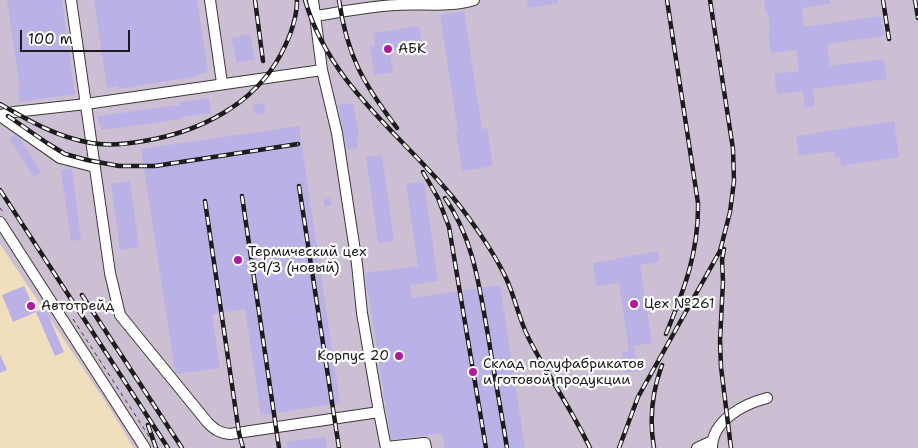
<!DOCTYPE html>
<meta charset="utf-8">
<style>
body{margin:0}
#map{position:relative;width:918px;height:448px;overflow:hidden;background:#f0debd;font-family:"Shantell Sans",sans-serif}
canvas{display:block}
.scale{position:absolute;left:20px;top:30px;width:110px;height:22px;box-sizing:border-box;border:2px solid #1c1c1c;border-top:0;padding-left:6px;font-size:15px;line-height:18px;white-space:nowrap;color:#1c1c1c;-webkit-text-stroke:4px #fff;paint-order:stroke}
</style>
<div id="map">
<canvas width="918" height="448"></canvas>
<div class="scale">100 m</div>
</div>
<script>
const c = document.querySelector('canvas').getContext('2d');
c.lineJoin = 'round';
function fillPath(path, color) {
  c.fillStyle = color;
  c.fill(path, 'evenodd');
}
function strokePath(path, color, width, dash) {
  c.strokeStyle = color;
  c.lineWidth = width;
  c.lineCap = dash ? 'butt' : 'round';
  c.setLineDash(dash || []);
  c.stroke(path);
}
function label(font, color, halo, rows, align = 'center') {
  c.font = font + ' "Shantell Sans",sans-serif';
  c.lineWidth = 4.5;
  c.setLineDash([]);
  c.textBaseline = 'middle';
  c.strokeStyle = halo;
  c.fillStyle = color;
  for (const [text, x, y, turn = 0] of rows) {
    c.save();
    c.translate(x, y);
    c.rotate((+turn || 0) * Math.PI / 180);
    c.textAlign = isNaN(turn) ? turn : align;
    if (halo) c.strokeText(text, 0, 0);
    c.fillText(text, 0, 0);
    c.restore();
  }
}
const industrial = new Path2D(`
 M 0,0 L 918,0 L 918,448 L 134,448 L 109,407 L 0,244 Z`);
const building = new Path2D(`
 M 7,0 L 62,0 L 75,94 L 20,102 L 18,89 L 20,89 Z
 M 94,0 L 197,0 L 208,72 L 198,74 L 199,76 L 118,89 L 118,86 L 107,88 Z
 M 527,0 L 558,0 L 558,3 L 528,8 Z
 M 764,0 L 830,0 L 830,4 L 802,8 L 804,27 L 881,16 L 884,36 L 827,44 L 830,66 L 884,59 L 887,79 L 813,89 L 815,107 L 805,108 L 803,91 L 777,94 L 774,74 L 799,71 L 796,50 L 771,53 L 768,31 L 770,31 L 768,12 L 766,13 Z
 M 464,11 L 482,129 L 487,128 L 493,166 L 462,171 L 456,132 L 458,132 L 440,15 Z
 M 419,26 L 422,46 L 390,51 L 393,72 L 374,75 L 370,46 L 375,46 L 373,33 Z
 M 250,34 L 255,59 L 237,63 L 231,38 Z
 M 209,98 L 211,113 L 182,117 L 182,119 L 101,130 L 101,125 L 99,126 L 98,116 L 180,105 L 179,102 Z
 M 353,103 L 359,135 L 356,136 L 358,148 L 347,150 L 338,105 Z
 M253 109a6 6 0 1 1 12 0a6 6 0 1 1-12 0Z
 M 894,121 L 899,157 L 841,166 L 840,157 L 835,158 L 834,151 L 799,156 L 796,136 Z
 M 299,126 L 340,403 L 261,415 L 245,309 L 212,314 L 220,368 L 177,374 L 175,371 L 141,149 Z
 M 15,135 L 20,138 L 41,172 L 34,177 L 9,138 Z
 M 382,155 L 394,241 L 378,243 L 366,157 Z
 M 72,168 L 81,240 L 71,241 L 61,170 Z
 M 130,181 L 139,247 L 120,250 L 111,184 Z
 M 424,182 L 438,281 L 410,285 L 412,298 L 500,285 L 525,448 L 445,448 L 442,433 L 391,440 L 368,292 L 367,293 L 365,273 L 418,266 L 406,184 Z
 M 330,198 L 332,206 L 325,207 L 323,200 Z
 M 658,251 L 659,262 L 640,265 L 652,343 L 634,346 L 637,371 L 625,373 L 622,352 L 629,351 L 619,283 L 596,286 L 593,263 Z
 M 24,286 L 36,312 L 13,322 L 2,295 Z
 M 45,308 L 64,352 L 55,356 L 36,312 Z
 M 0,354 L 7,370 L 0,373 Z
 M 326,437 L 327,448 L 287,448 L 286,442 Z`);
const path = new Path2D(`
 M 0,208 L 4,213
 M 73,319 L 152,441`);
const minor = new Path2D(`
 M 71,0 L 110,273 L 120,315 L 208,423 C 215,430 220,433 230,434 L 379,412 L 362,313 L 357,264 L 337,133 L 322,70
 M 210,0 L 222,83
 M 315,16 C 342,12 370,6 397,5 C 423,3 448,8 474,0
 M 0,115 L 14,112 L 86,104 L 322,70 L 313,0
 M 0,116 L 60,158 L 95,167
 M 0,222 L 145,448
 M 379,412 L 386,448
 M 386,447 L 425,443 L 426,448
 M 697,448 L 712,441
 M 712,448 C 712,420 744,404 767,398`);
const rail = new Path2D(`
 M 255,0 L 263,61
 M 305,0 C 332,93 414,142 468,217 C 482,236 496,257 506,278 C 515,297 519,320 529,339 C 548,376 572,410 590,448
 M 339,0 C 347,56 363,83 397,128
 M 883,0 L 889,39
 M 915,0 L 918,18
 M 0,104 C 29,121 57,137 91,143 C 108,146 127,144 144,141 C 199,132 254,105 281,54 C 290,37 297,20 297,0
 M 8,116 L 47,143 L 65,154 L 87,160 L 119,166 L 155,166 L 298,144
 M 423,172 L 438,198 L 449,227 L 486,448
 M 299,186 L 339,448
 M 0,190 L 168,448
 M 242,196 L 279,448
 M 445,198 C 474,240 479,286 488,335 C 494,373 501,410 507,448
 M 205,201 L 239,433 L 243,448
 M 724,249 L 722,260 L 723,281 L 720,341 L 721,367 L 731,448
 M 82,295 L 182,448
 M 666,334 C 684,290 699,252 698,203 L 667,0
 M 148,425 L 156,448
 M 619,448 L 638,397 L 720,251 L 730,212 L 734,181 L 733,149 L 710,0
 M 654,448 C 649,419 652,392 662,365`);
const markers = [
 [388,49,5,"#b5179e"],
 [238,260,5,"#b5179e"],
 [634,304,5,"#b5179e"],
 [31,306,5,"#b5179e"],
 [399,356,5,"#b5179e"],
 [473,372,5,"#b5179e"]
];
const poiNames = [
 ["АБК",398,49],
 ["Термический цех",248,252],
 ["39/3 (новый)",248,268],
 ["Цех №261",644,304],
 ["Автотрейд",41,306],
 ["Корпус 20",389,356,"right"],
 ["Склад полуфабрикатов",483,364],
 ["и готовой продукции",483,380]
];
fillPath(industrial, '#ccbfd4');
fillPath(building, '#bab2e7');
strokePath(minor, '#3c3934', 12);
strokePath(path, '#3c3934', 1, [4, 4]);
strokePath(minor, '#fff', 10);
strokePath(rail, '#1c1c1c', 4.5);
strokePath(rail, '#fff', 2.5, [8]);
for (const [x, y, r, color] of markers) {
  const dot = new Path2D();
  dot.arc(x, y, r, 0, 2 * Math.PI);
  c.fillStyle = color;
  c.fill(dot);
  strokePath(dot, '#fff', 2);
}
label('14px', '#1c1c1c', '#fff', poiNames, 'left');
</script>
